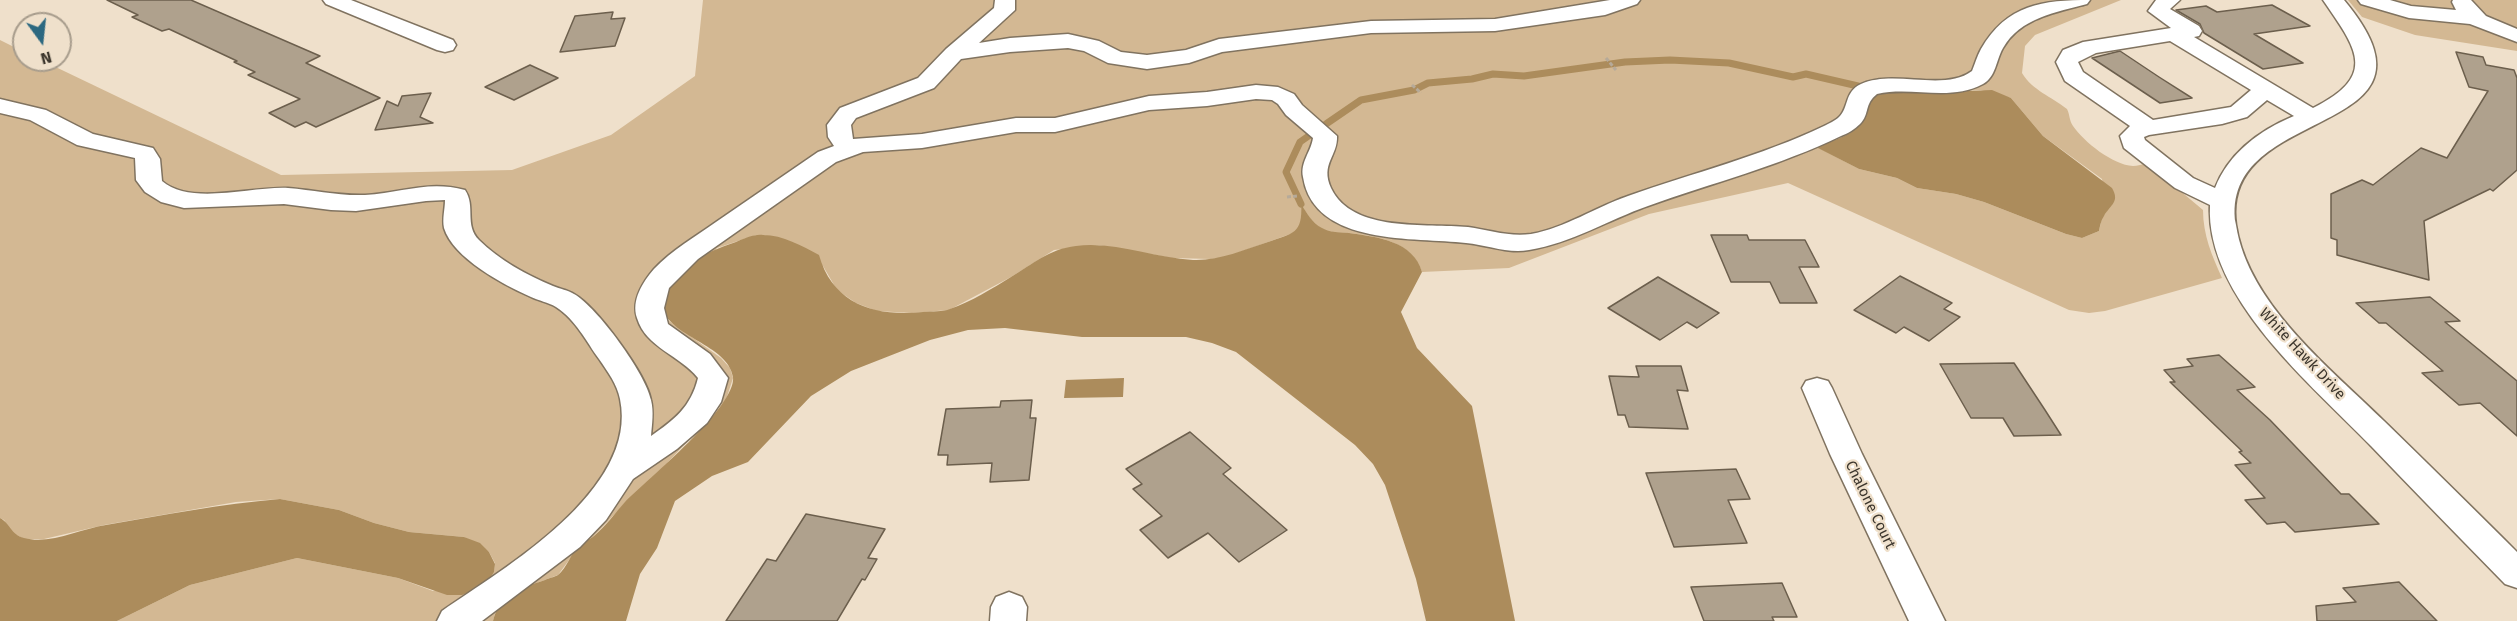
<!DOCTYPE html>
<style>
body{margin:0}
#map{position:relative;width:2517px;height:621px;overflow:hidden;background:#efe0cb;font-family:"Fira Sans",sans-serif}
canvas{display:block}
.north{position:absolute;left:12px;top:12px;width:60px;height:60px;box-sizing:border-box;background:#efe0cb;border:2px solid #a79c8c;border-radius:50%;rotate:165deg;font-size:16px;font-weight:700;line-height:24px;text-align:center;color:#3c362d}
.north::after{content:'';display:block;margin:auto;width:21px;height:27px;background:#2c6880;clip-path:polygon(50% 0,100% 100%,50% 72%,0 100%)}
</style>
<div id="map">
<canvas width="2517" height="621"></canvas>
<div class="north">N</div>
</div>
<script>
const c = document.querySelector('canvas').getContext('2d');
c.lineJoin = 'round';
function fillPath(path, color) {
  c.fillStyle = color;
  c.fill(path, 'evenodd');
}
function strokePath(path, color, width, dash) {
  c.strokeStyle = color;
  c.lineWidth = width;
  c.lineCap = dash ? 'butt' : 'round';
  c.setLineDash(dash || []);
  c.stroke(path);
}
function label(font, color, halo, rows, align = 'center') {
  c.font = font + ' "Fira Sans",sans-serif';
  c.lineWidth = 4.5;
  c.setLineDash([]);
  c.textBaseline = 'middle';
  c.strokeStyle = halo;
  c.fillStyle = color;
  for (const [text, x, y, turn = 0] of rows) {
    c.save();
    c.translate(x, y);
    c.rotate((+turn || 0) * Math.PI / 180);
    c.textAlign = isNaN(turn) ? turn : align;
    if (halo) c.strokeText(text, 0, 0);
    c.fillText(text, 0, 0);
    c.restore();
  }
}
const green = new Path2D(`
 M 703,0 L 2121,0 L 2035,35 L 2025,46 L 2022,73 C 2033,91 2051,96 2067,109 C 2070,115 2069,120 2073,126 C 2084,142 2113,165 2133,166 C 2137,166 2143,164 2147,163 L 2203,210 C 2203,235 2212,256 2222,278 L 2105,311 L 2089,313 L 2069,310 L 1788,183 L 1649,214 L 1509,268 L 1422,272 C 1412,241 1376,236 1347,233 C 1338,232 1327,233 1319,227 C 1312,222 1307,213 1301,205 L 1302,221 L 1296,232 L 1226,257 L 1211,259 L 1172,258 L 1099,245 L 1054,250 L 1011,277 L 949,310 L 912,313 L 877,311 L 856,303 L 837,290 L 823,266 L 765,235 L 756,235 L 717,248 L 668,320 L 721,358 L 730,368 L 733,378 L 726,400 L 656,475 L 627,501 L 593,537 L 580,545 L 558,575 L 537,583 L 513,588 L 498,603 L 493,621 L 117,621 L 190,585 L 297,558 L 398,578 L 433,591 L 494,572 L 495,563 L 489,552 L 464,537 L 409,532 L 374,523 L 339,510 L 280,499 L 236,502 L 104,525 L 44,539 L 25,539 L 13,534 L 4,520 L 0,518 L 0,40 L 24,52 L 24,60 L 41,60 L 281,175 L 512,170 L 611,135 L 695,76 ZM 1981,90 L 2011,98 L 2043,136 L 2102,179 L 2107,211 L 2102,218 L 2099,231 L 2082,238 L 2066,234 L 1984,202 L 1956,194 L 1917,188 L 1897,178 L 1859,169 L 1817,147 C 1844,135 1864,134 1867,101 L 1888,91 L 1918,93 Z
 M 2348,0 L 2517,0 L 2517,51 L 2415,35 L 2362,17 Z`);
const water = new Path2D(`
 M 1992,90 L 2011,98 L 2043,136 L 2112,188 C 2120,202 2111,204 2104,216 C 2101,220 2100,226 2099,231 L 2082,238 L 2066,234 L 1984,202 L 1956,194 L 1917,188 L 1897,178 L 1859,169 L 1816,147 C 1831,141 1858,134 1865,118 C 1868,110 1866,103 1871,95 L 1888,91 L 1918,93 Z
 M 1301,204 C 1307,213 1312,223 1322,228 C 1330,233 1340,232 1349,233 C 1378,237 1413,241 1422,272 L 1401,312 L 1417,348 L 1472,406 L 1515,621 L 1426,621 L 1416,579 L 1385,485 L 1373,464 L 1355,445 L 1236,352 L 1212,343 L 1186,337 L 1082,337 L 1005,328 L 968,330 L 930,340 L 851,371 L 811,396 L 748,462 L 712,476 L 675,501 L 657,548 L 640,574 L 626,621 L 493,621 C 505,582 514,592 545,580 C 549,578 555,577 558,575 C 567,568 571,553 579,545 C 583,541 590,540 594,536 C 606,526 615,513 625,502 C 647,480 737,406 733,377 C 728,344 669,338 661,305 C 674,270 701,253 736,242 C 744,239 753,234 763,235 C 783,235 802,246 819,255 C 833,305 876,317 923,312 C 932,311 943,312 950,309 C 971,302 993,288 1011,277 C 1033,264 1049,249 1076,246 C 1114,241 1154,258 1193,260 C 1219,261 1243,250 1268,242 C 1293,233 1303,234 1301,204 Z
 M 1124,378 L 1123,397 L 1064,398 L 1066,380 Z
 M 280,499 L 339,510 L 374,523 L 409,532 L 464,537 L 480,543 L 489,552 L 495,564 L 494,572 L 488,581 L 475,590 L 462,595 L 447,595 L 398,578 L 297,558 L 190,585 L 117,621 L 0,621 L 0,518 C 10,523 11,535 24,538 C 50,545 80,529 106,525 C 163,515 221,504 280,499 Z`);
const stream = new Path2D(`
 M 1326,124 L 1361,100 L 1414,90 L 1428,83 L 1472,79 L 1493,74 L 1524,76 L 1625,62 L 1670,60 L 1729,63 L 1793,77 L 1806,74 L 1858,86
 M 1301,204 L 1286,172 L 1300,142 L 1310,135`);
const building = new Path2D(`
 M 107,0 L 191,0 L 320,56 L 306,63 L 380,98 L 316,127 L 306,122 L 295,127 L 269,113 L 300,99 L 248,75 L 255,72 L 234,62 L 237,61 L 169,29 L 162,31 L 132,17 L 138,15 Z
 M 2272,5 L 2310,26 L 2254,34 L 2303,63 L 2263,69 L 2204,33 L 2200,24 L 2176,10 L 2206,6 L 2217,12 Z
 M 613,12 L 611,19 L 625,18 L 615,46 L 560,52 L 575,16 Z
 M 2120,51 L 2159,77 L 2192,98 L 2160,103 L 2092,58 Z
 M 2456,52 L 2483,57 L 2486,65 L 2514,70 L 2517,78 L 2517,170 L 2493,191 L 2490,189 L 2424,221 L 2429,280 L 2337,255 L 2337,240 L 2331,238 L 2331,194 L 2362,180 L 2373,185 L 2421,148 L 2447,158 L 2488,91 L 2469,87 Z
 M 530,65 L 558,78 L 514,100 L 485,87 Z
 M 431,93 L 420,117 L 433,123 L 375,130 L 387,101 L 398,106 L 402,96 Z
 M 1711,235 L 1747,235 L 1749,240 L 1805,240 L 1819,267 L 1799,267 L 1817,303 L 1780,303 L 1770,282 L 1731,282 Z
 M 1900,276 L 1952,303 L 1944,309 L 1960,317 L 1929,341 L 1904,327 L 1896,333 L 1854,310 Z
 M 1658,277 L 1719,313 L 1697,328 L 1687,322 L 1660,340 L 1608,308 Z
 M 2430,297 L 2460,321 L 2445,322 L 2517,381 L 2517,436 L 2480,403 L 2459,405 L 2422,373 L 2443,371 L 2386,323 L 2379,323 L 2356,303 Z
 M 2219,355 L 2255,387 L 2237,390 L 2270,420 L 2341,494 L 2349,494 L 2379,524 L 2295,532 L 2285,522 L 2267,524 L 2245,500 L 2265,498 L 2235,465 L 2251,463 L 2239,452 L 2242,451 L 2170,382 L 2175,382 L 2164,370 L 2193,366 L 2187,359 Z
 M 2014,363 L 2045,410 L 2061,435 L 2014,436 L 2003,418 L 1971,418 L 1940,364 Z
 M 1636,366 L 1681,366 L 1688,391 L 1677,390 L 1688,429 L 1629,427 L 1625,415 L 1618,415 L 1609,376 L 1639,377 Z
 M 1032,400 L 1030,418 L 1036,418 L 1029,480 L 990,482 L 992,463 L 947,465 L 948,455 L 938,455 L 946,409 L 1000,407 L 1001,401 Z
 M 1190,432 L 1231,468 L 1223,474 L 1287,530 L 1239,562 L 1208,533 L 1168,558 L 1140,530 L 1162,516 L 1133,489 L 1142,484 L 1126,469 Z
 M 1736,469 L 1750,499 L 1728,500 L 1747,543 L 1674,547 L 1646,473 Z
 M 806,514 L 885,529 L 868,558 L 877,559 L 865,580 L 862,579 L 837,621 L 726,621 L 767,559 L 776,561 Z
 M 2399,582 L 2437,621 L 2317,621 L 2316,606 L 2356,602 L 2343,588 Z
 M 1782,583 L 1797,617 L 1772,617 L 1774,621 L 1704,621 L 1691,587 Z`);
const path = new Path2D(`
 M 1606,58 L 1616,70
 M 1412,85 L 1421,93
 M 1287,197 L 1297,196`);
const minor = new Path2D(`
 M 323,0 L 351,0 L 453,40 L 456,45 L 453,50 L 445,52 L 437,50 L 326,4 Z
 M 995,0 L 1015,0 L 1015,10 L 979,43 L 1010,38 L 1068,34 L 1099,41 L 1121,52 L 1147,55 L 1186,50 L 1219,39 L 1371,21 L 1495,19 L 1610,0 L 1640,0 L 1637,4 L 1605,15 L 1495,31 L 1371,33 L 1222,52 L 1189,63 L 1147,69 L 1108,63 L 1084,51 L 1068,48 L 1010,52 L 961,59 L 934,88 L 856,118 L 851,125 L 853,139 L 922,134 L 1016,118 L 1055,118 L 1149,96 L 1207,92 L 1256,85 L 1278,87 L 1294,94 L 1302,105 L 1337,136 C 1338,156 1320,164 1331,188 C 1352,233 1427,223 1468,227 C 1489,230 1509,237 1531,234 C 1565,228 1596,207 1628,196 C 1693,173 1761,156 1824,126 C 1828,124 1835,121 1839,117 C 1849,108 1844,92 1861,84 C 1894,69 1944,92 1972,71 C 1975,64 1977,56 1981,49 C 2007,4 2043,0 2090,0 L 2087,4 C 2057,12 2020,18 2003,48 C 1996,60 1996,77 1983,84 C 1950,102 1912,86 1877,94 C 1864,104 1870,114 1860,124 C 1855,129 1847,134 1841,136 C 1779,166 1712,183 1648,206 C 1608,220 1572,243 1529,250 C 1508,254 1487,245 1466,243 C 1416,237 1314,247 1303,177 C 1300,162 1311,152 1313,138 L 1286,115 L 1278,104 L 1272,100 L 1256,99 L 1207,106 L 1149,110 L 1055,132 L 1016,132 L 922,148 L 863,152 L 836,162 L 698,259 L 669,288 L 664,308 L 668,324 L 710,354 L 728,378 L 721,402 L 707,423 L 677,449 L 633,479 L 606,520 L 580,547 L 482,621 L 437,621 L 442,611 C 504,568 639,490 620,399 C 617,384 608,372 599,359 C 586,341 576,320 556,307 C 548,302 539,301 531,297 C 504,285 453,258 444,228 C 442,219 445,209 445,200 L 426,201 L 356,211 L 331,210 L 284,204 L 184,208 L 161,202 L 145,192 L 136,180 L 135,158 L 77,145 L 30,120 L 0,113 L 0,99 L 46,110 L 93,134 L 153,148 L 160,159 L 162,181 C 190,206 253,186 288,188 C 314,190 338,196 365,195 C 402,193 428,180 465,190 C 476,206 464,225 479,240 C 499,260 527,275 553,286 C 560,289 568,290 574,294 C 597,307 646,374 651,400 C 654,412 652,424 651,436 C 674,420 691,407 698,378 C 680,355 646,348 637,318 C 631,300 643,282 654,269 C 672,250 695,237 716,222 C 750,199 784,175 818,152 L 834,146 L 828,137 L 827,125 L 840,108 L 918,78 L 946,49 L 994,8 Z
 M 2156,0 L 2180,0 L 2170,9 L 2199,26 L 2202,31 L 2199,36 L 2194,37 L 2313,108 C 2380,75 2355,47 2323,0 L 2344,0 C 2462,141 2217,101 2236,225 C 2248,304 2330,368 2384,421 C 2429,465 2473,508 2517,552 L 2517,588 L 2505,584 C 2460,538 2415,492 2371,446 C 2312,385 2205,297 2210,205 L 2175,188 L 2124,148 L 2120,136 L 2130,126 L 2065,81 L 2056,62 L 2063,50 L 2083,42 L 2171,28 L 2148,11 ZM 2170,41 L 2251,90 L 2231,107 L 2153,120 L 2083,72 L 2078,62 L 2096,53 ZM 2267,100 L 2294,116 C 2260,130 2229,153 2215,188 L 2193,178 L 2145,140 L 2144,137 L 2149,135 L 2222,124 L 2247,117 Z
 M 2358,0 L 2390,0 L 2411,6 L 2456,10 L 2452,2 L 2453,0 L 2471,0 L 2486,16 L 2517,29 L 2517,42 L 2470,24 L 2409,18 L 2361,4 Z
 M 1817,378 L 1828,381 L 1832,388 L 1862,454 L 1945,621 L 1909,621 L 1830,454 L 1802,388 L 1806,381 Z
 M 1009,592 L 1022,597 L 1027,607 L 1026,621 L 990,621 L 991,607 L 996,597 Z`);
const streetNames = [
 ["White Hawk Drive",2302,354,47],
 ["Chalone Court",1870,505,64]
];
fillPath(green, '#d3b893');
fillPath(water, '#ac8c5c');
strokePath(stream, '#ac8c5c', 7);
fillPath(building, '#afa18d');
strokePath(building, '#6c5f4d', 1.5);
strokePath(minor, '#807360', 3);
strokePath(path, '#b6aa99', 3, [4, 2]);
fillPath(minor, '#fff');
label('15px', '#3c362d', '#efe0cb', streetNames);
</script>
